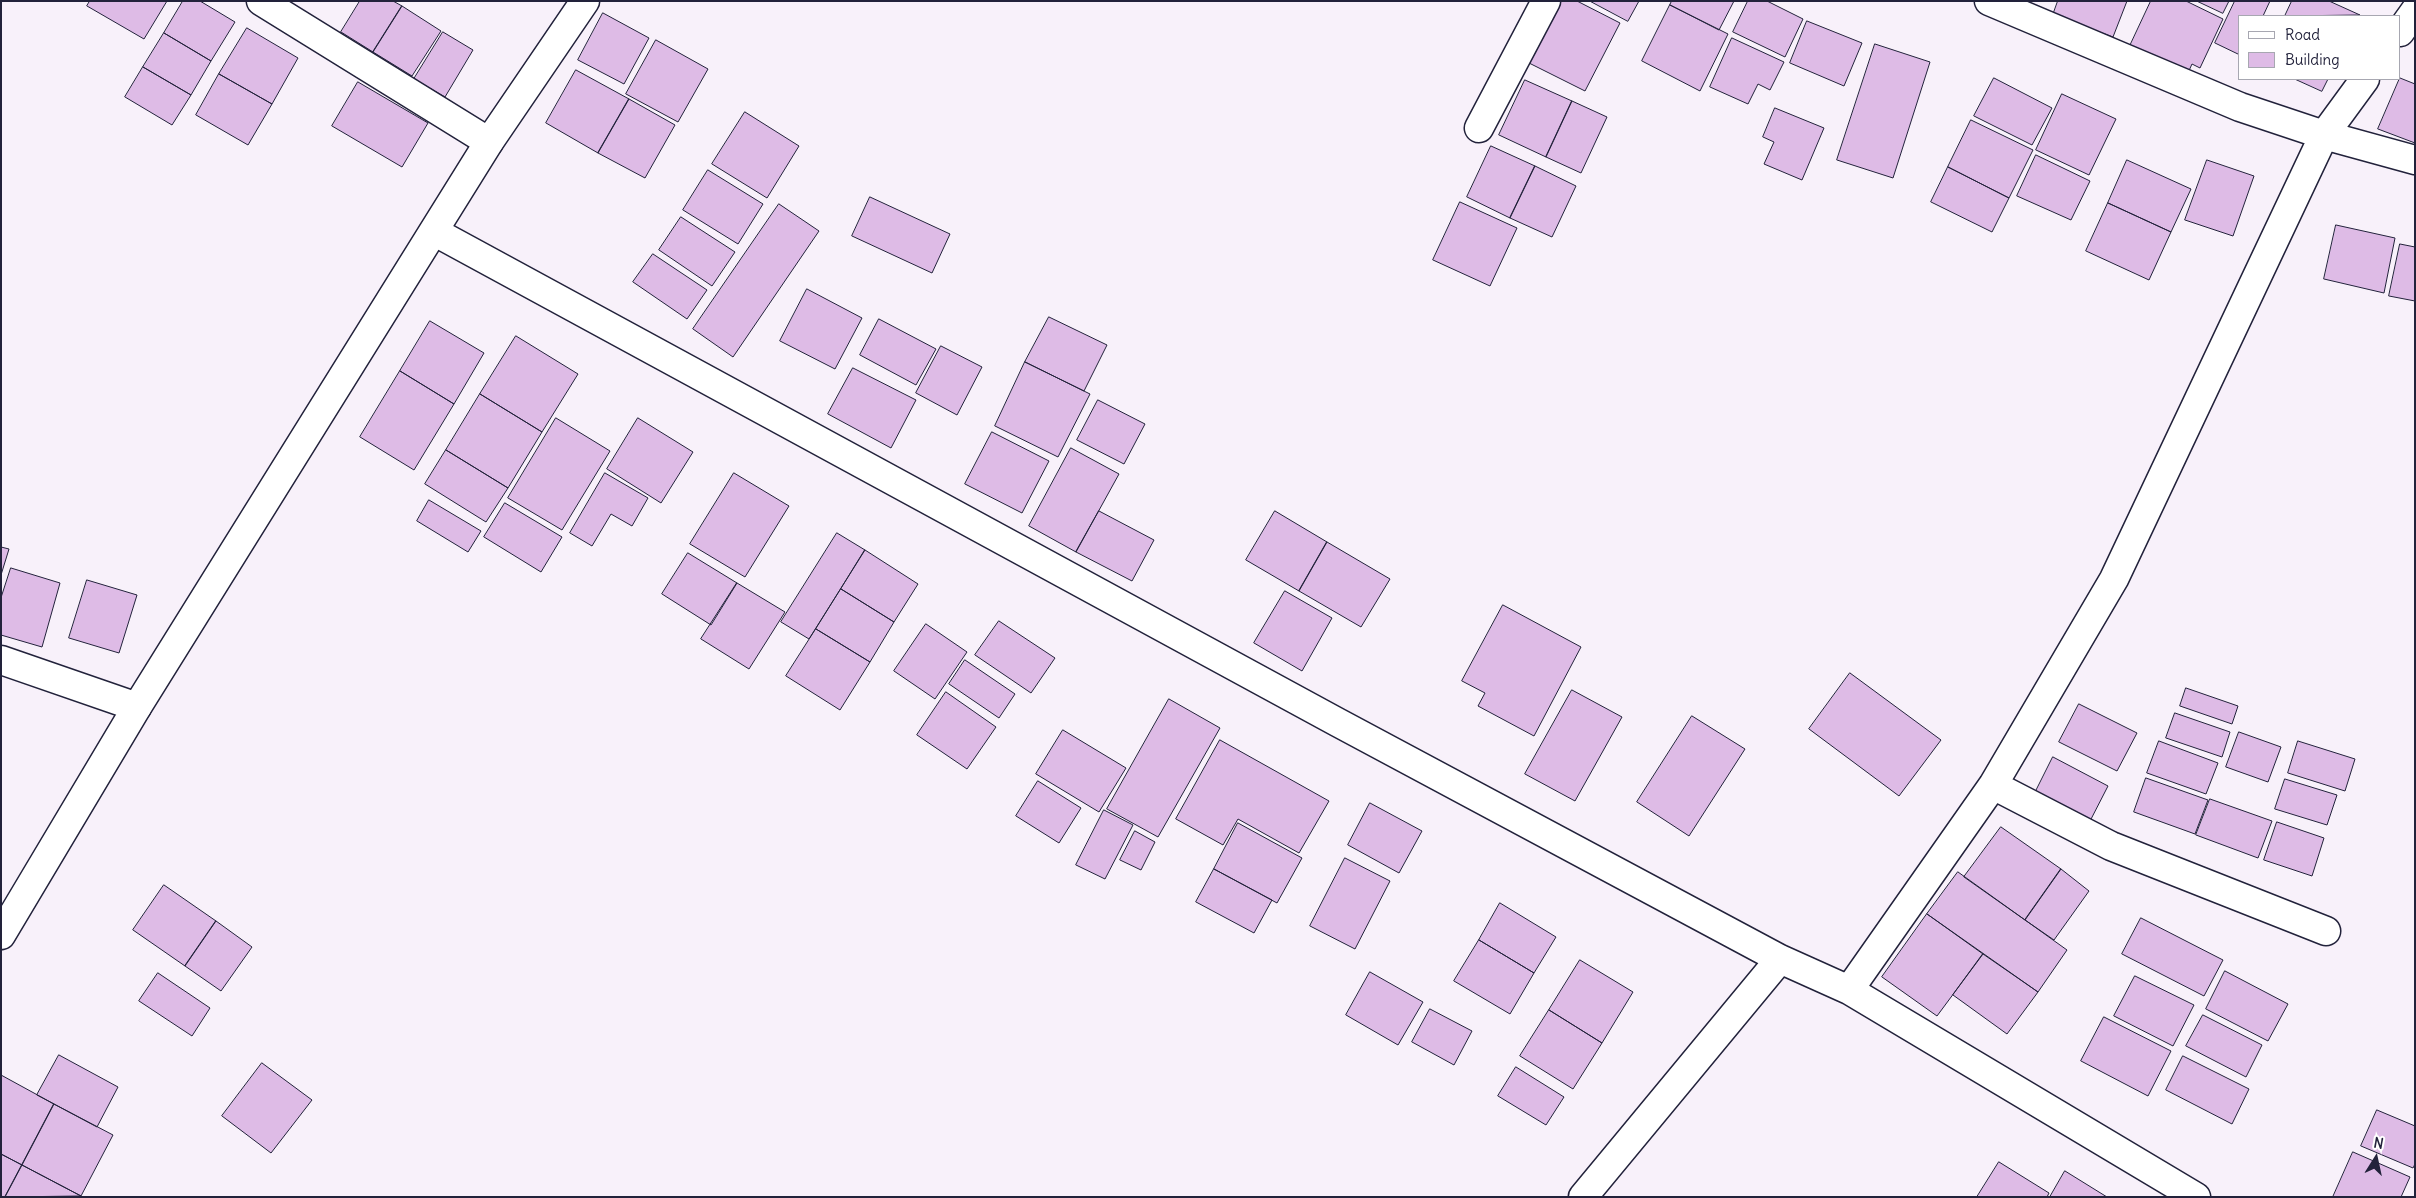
<!DOCTYPE html>
<style>
body{margin:0}
#map{position:relative;width:2416px;height:1198px;overflow:hidden;background:#f8f1fa;font-family:Delius,sans-serif}
canvas{display:block}
.frame{position:absolute;inset:0;border:2px solid #22223b;pointer-events:none}
.legend{position:absolute;left:2238px;top:15px;width:162px;height:65px;box-sizing:border-box;background:#fff;border:1px solid #a7a7b1;margin:0;padding:6px 9px;list-style:none;font-size:15px;color:#22223b}
.legend li{display:flex;align-items:center;gap:10px;height:25px}
.legend b{width:25px;border:1px solid #a7a7b1}
.north{position:absolute;left:2351px;top:1133px;width:50px;height:50px;-webkit-text-stroke:4px #fff;paint-order:stroke;rotate:10deg;font-size:14px;font-weight:700;line-height:20px;text-align:center;color:#22223b}
.north::after{content:'';display:block;margin:auto;width:18px;height:22px;background:#22223b;clip-path:polygon(50% 0,100% 100%,50% 72%,0 100%)}
</style>
<div id="map">
<canvas width="2416" height="1198"></canvas>
<div class="frame"></div>
<ul class="legend">
<li><b style="height:6px;background:#fff"></b>Road</li>
<li><b style="height:14px;background:#debbe6"></b>Building</li>
</ul>
<div class="north">N</div>
</div>
<script>
const c = document.querySelector('canvas').getContext('2d');
c.lineJoin = 'round';
function fillPath(path, color) {
  c.fillStyle = color;
  c.fill(path, 'evenodd');
}
function strokePath(path, color, width, dash) {
  c.strokeStyle = color;
  c.lineWidth = width;
  c.lineCap = dash ? 'butt' : 'round';
  c.setLineDash(dash || []);
  c.stroke(path);
}
const building = new Path2D(`
 M 90,1 L 167,1 L 144,39 L 87,6 Z
 M 183,1 L 200,1 L 235,22 L 211,61 L 164,33 Z
 M 360,1 L 393,1 L 402,6 L 373,52 L 341,32 Z
 M 1560,1 L 1577,1 L 1620,23 L 1585,91 L 1529,63 Z
 M 1590,1 L 1639,1 L 1628,21 Z
 M 1672,1 L 1734,1 L 1719,30 L 1670,5 Z
 M 1748,1 L 1767,1 L 1803,19 L 1785,57 L 1733,32 Z
 M 2058,1 L 2127,1 L 2113,37 L 2053,15 Z
 M 2151,1 L 2186,1 L 2223,19 L 2200,68 L 2192,64 L 2187,75 L 2129,48 Z
 M 2197,1 L 2229,1 L 2223,13 Z
 M 2235,1 L 2270,1 L 2263,16 L 2240,16 L 2240,55 L 2215,43 Z
 M 2292,1 L 2329,1 L 2360,15 L 2285,16 Z
 M 1670,5 L 1728,34 L 1700,91 L 1642,61 Z
 M 402,6 L 441,31 L 412,76 L 373,52 Z
 M 603,13 L 649,38 L 624,84 L 578,60 Z
 M 1807,21 L 1862,43 L 1844,86 L 1790,63 Z
 M 247,28 L 298,58 L 272,104 L 219,74 Z
 M 443,32 L 473,50 L 445,97 L 414,79 Z
 M 164,33 L 211,61 L 191,95 L 143,67 Z
 M 1732,38 L 1784,62 L 1770,90 L 1758,84 L 1748,104 L 1710,87 Z
 M 656,40 L 708,69 L 678,122 L 626,94 Z
 M 1875,44 L 1930,62 L 1893,178 L 1837,160 Z
 M 143,67 L 191,95 L 172,125 L 125,97 Z
 M 576,70 L 629,99 L 598,153 L 546,123 Z
 M 219,74 L 272,104 L 248,145 L 196,115 Z
 M 1994,78 L 2052,108 L 2032,145 L 1974,116 Z
 M 2400,78 L 2415,84 L 2415,143 L 2378,129 Z
 M 2295,79 L 2328,79 L 2322,91 Z
 M 1525,80 L 1572,101 L 1546,157 L 1499,135 Z
 M 358,82 L 428,123 L 402,167 L 332,126 Z
 M 2062,94 L 2116,119 L 2089,175 L 2036,150 Z
 M 629,99 L 675,125 L 645,178 L 598,153 Z
 M 1572,101 L 1607,117 L 1581,173 L 1546,157 Z
 M 1775,108 L 1824,128 L 1802,180 L 1764,164 L 1774,142 L 1763,137 Z
 M 745,112 L 799,146 L 767,198 L 712,164 Z
 M 1971,120 L 2033,150 L 2009,198 L 1948,167 Z
 M 1491,146 L 1535,166 L 1510,218 L 1467,197 Z
 M 2036,155 L 2090,181 L 2071,220 L 2017,196 Z
 M 2127,160 L 2191,189 L 2171,232 L 2108,203 Z
 M 2207,160 L 2254,176 L 2233,236 L 2185,220 Z
 M 1535,166 L 1576,186 L 1552,237 L 1510,218 Z
 M 1948,167 L 2009,198 L 1992,232 L 1931,202 Z
 M 708,170 L 763,204 L 738,244 L 683,210 Z
 M 870,197 L 950,234 L 932,273 L 852,236 Z
 M 1460,202 L 1517,228 L 1490,286 L 1433,260 Z
 M 2108,203 L 2171,232 L 2149,280 L 2086,251 Z
 M 779,204 L 819,231 L 733,357 L 693,329 Z
 M 681,217 L 735,252 L 712,286 L 659,250 Z
 M 2336,225 L 2395,238 L 2384,293 L 2324,279 Z
 M 2400,244 L 2415,247 L 2415,301 L 2389,296 Z
 M 653,254 L 707,290 L 687,319 L 633,282 Z
 M 807,289 L 862,318 L 835,369 L 780,341 Z
 M 1049,317 L 1107,345 L 1084,391 L 1025,362 Z
 M 879,319 L 936,349 L 916,385 L 860,355 Z
 M 430,321 L 484,353 L 454,404 L 400,371 Z
 M 516,336 L 578,374 L 542,432 L 480,394 Z
 M 941,346 L 982,367 L 957,415 L 916,393 Z
 M 1025,362 L 1090,394 L 1058,457 L 995,426 Z
 M 853,368 L 916,400 L 891,448 L 828,414 Z
 M 400,371 L 454,404 L 414,470 L 360,437 Z
 M 480,394 L 542,432 L 508,488 L 446,450 Z
 M 1098,400 L 1145,424 L 1124,464 L 1077,440 Z
 M 556,418 L 610,451 L 562,530 L 508,498 Z
 M 638,418 L 693,452 L 661,503 L 607,469 Z
 M 992,432 L 1049,461 L 1022,513 L 965,484 Z
 M 1071,448 L 1119,474 L 1076,552 L 1029,526 Z
 M 446,450 L 508,488 L 486,522 L 425,484 Z
 M 605,473 L 648,498 L 632,526 L 611,514 L 592,546 L 570,533 Z
 M 734,473 L 789,506 L 745,577 L 690,544 Z
 M 429,500 L 481,531 L 468,552 L 417,521 Z
 M 505,503 L 562,537 L 541,572 L 484,537 Z
 M 1099,511 L 1154,540 L 1132,581 L 1076,552 Z
 M 1275,511 L 1327,542 L 1299,591 L 1246,560 Z
 M 837,533 L 865,550 L 809,639 L 781,622 Z
 M 1327,542 L 1390,579 L 1361,627 L 1299,591 Z
 M 1,547 L 9,549 L 1,575 Z
 M 865,550 L 918,584 L 894,622 L 841,589 Z
 M 688,553 L 737,583 L 711,625 L 662,594 Z
 M 11,568 L 60,583 L 42,647 L 1,635 L 1,598 Z
 M 87,580 L 137,595 L 119,653 L 69,638 Z
 M 737,583 L 785,612 L 749,669 L 701,639 Z
 M 841,589 L 894,622 L 870,662 L 816,629 Z
 M 1285,591 L 1332,618 L 1302,671 L 1254,643 Z
 M 1503,605 L 1581,647 L 1534,736 L 1478,706 L 1485,693 L 1462,681 Z
 M 999,621 L 1055,658 L 1031,693 L 975,655 Z
 M 926,624 L 967,652 L 935,699 L 894,671 Z
 M 816,629 L 870,662 L 840,710 L 786,676 Z
 M 965,660 L 1015,694 L 999,718 L 949,684 Z
 M 1850,673 L 1941,740 L 1899,796 L 1809,729 Z
 M 2186,688 L 2238,706 L 2232,724 L 2180,706 Z
 M 1572,690 L 1622,717 L 1575,801 L 1525,774 Z
 M 946,692 L 996,727 L 967,769 L 917,735 Z
 M 1169,699 L 1220,728 L 1158,837 L 1107,809 Z
 M 2079,704 L 2137,733 L 2117,771 L 2059,742 Z
 M 2175,713 L 2230,732 L 2222,757 L 2166,738 Z
 M 1692,716 L 1745,749 L 1689,836 L 1637,802 Z
 M 1063,730 L 1126,768 L 1099,812 L 1036,774 Z
 M 2239,732 L 2281,747 L 2268,782 L 2226,767 Z
 M 1220,740 L 1329,801 L 1299,853 L 1238,819 L 1223,845 L 1176,819 Z
 M 2159,741 L 2218,763 L 2206,794 L 2147,773 Z
 M 2298,741 L 2355,759 L 2345,791 L 2288,773 Z
 M 2053,757 L 2108,786 L 2088,825 L 2033,797 Z
 M 2146,778 L 2208,800 L 2195,834 L 2134,812 Z
 M 2285,779 L 2337,795 L 2327,825 L 2275,809 Z
 M 1038,781 L 1081,808 L 1059,843 L 1016,816 Z
 M 2210,799 L 2272,821 L 2258,858 L 2196,835 Z
 M 1370,803 L 1422,831 L 1399,873 L 1348,845 Z
 M 1104,810 L 1133,825 L 1105,879 L 1076,865 Z
 M 2277,822 L 2324,838 L 2312,876 L 2264,860 Z
 M 1238,823 L 1302,858 L 1277,903 L 1214,869 Z
 M 2001,827 L 2061,869 L 2025,920 L 1964,877 Z
 M 1135,831 L 1155,842 L 1141,870 L 1120,860 Z
 M 1345,858 L 1390,881 L 1355,949 L 1310,926 Z
 M 1214,869 L 1272,900 L 1254,933 L 1196,902 Z
 M 2061,869 L 2089,891 L 2054,940 L 2025,920 Z
 M 1958,872 L 2067,950 L 2038,992 L 1927,914 Z
 M 164,885 L 216,921 L 185,966 L 133,930 Z
 M 1500,903 L 1556,937 L 1534,973 L 1479,940 Z
 M 1927,914 L 1983,954 L 1937,1016 L 1882,977 Z
 M 2141,918 L 2223,960 L 2204,996 L 2122,954 Z
 M 216,921 L 252,947 L 221,991 L 185,966 Z
 M 1479,940 L 1534,973 L 1510,1014 L 1454,981 Z
 M 1983,954 L 2038,992 L 2007,1034 L 1953,995 Z
 M 1580,960 L 1633,992 L 1602,1043 L 1549,1010 Z
 M 2225,971 L 2288,1004 L 2268,1041 L 2206,1009 Z
 M 1370,972 L 1423,1002 L 1398,1045 L 1346,1015 Z
 M 158,973 L 210,1008 L 192,1036 L 139,1001 Z
 M 2135,976 L 2194,1005 L 2173,1046 L 2114,1016 Z
 M 1430,1009 L 1472,1031 L 1454,1065 L 1412,1042 Z
 M 1549,1010 L 1602,1043 L 1573,1089 L 1520,1056 Z
 M 2203,1015 L 2262,1045 L 2246,1077 L 2186,1046 Z
 M 2104,1017 L 2171,1051 L 2148,1096 L 2081,1061 Z
 M 59,1055 L 118,1087 L 97,1127 L 37,1095 Z
 M 2183,1056 L 2249,1089 L 2232,1124 L 2166,1090 Z
 M 262,1063 L 312,1100 L 271,1153 L 222,1116 Z
 M 1516,1067 L 1564,1097 L 1546,1125 L 1498,1096 Z
 M 1,1075 L 54,1104 L 22,1165 L 1,1154 Z
 M 54,1104 L 113,1135 L 81,1196 L 22,1165 Z
 M 2377,1110 L 2415,1126 L 2415,1164 L 2413,1168 L 2361,1146 Z
 M 2353,1152 L 2410,1177 L 2401,1197 L 2333,1197 Z
 M 1,1154 L 22,1165 L 5,1197 L 1,1197 Z
 M 1999,1162 L 2049,1193 L 2047,1197 L 1977,1197 Z
 M 22,1165 L 81,1196 L 5,1197 Z
 M 2065,1171 L 2107,1197 L 2050,1197 Z`);
const minor = new Path2D(`
 M 261,1 L 489,142
 M 1989,1 L 2240,107 L 2324,135 L 2415,160
 M 2400,32 L 2415,11
 M 1479,128 L 1546,1
 M 435,232 L 1337,722 L 1780,959 L 1849,990 L 2196,1197
 M 1,660 L 137,707
 M 1993,785 L 2111,846 L 2326,931
 M 1849,990 L 1993,785 L 2114,579 L 2324,135 L 2365,79
 M 1583,1197 L 1780,959`);
const tertiary = new Path2D(`
 M 1,935 L 137,707 L 489,142 L 585,1`);
fillPath(building, '#debbe6');
strokePath(building, '#22223b', 1);
strokePath(minor, '#22223b', 31);
strokePath(tertiary, '#22223b', 31);
strokePath(minor, '#fff', 28);
strokePath(tertiary, '#fff', 28);
</script>
